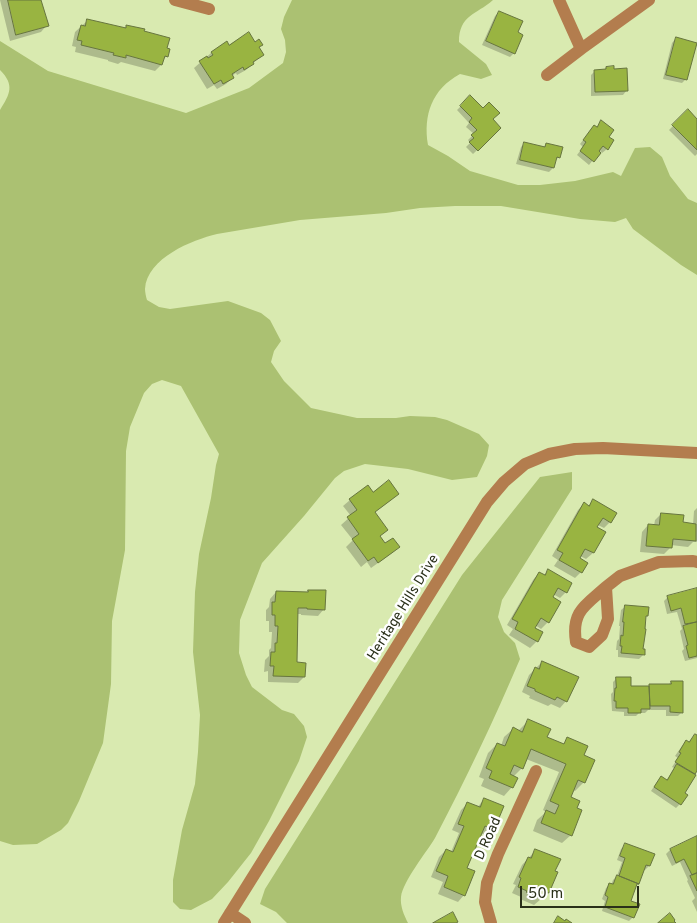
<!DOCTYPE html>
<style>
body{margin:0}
#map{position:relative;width:697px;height:923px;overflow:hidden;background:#d9eab0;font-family:Overpass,sans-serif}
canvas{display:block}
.scale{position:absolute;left:520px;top:886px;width:119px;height:22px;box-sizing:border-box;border:2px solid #2a3019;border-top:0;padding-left:6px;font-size:15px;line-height:18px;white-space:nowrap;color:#2a3019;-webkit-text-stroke:4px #fff;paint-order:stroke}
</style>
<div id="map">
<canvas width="697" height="923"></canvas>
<div class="scale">50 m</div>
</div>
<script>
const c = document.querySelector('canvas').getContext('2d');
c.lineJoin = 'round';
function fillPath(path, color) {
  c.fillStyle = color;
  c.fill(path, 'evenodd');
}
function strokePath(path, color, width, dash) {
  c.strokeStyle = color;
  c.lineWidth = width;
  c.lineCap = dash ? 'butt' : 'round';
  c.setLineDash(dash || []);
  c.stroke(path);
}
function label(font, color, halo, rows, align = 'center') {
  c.font = font + ' Overpass,sans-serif';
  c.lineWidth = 5;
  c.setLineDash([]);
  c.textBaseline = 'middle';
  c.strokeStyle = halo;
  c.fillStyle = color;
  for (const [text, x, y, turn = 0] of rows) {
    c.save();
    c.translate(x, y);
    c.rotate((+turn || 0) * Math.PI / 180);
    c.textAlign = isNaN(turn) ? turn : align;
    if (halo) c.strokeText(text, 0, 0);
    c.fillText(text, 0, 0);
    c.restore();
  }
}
const green = new Path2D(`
 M 292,0 L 493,0 C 476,15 459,15 459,42 L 486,64 L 492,75 L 481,79 L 460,74 C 432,89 423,115 428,145 L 448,156 L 470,171 L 518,185 L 540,185 L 575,181 L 613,172 L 621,176 L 635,148 L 650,147 L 662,157 L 670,176 L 688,199 L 697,203 L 697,275 L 681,265 L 633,229 L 626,218 L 615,222 L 580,219 L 501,206 L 455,206 L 420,208 L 386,213 L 300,220 L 217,234 C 192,240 147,258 145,289 C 145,292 146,297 147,300 L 159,307 L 170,309 L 228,301 L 261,313 L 270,320 L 281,341 L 274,351 L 271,362 L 284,381 L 311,408 L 357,418 L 396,418 L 410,416 L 435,417 L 447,420 L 479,434 L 489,445 L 487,456 L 477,477 L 452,480 L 408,469 L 365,464 L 344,471 L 335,478 L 304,516 L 262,563 L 240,620 L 239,653 L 246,675 L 252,687 L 282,710 L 294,714 L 304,726 L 307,737 L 299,761 L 269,821 L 251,853 L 228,882 L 212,899 L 191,910 L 180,909 L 173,902 L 173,880 L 182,830 L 195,784 L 198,752 L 200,715 L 193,652 L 195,592 L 199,554 L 211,498 L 216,465 L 219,454 L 181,386 L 162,380 L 152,384 L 144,393 L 130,427 L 126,451 L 125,550 L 112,621 L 111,684 L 103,743 L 79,801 L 68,823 L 61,830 L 37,844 L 13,845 L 0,841 L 0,110 C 10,94 15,85 0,70 L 0,41 L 48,71 L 186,113 L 249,88 L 283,63 L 286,52 L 285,40 L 281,29 L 284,17 Z
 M 572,472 L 572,489 L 502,600 L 498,617 L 504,632 L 515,643 L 520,659 C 494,720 466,779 435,838 C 426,853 403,881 401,897 C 400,906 404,915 408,923 L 287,923 L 276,912 L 260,904 L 265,889 L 462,575 L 540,477 Z`);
const shadow = new Path2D(`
 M 0,0 L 40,0 L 47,25 L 41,32 L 10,41 Z
 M 499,12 L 514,53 L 510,57 L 482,45 L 495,16 Z
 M 87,21 L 124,29 L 127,26 L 143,32 L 167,56 L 162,60 L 161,65 L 155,71 L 121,62 L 118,64 L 108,61 L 108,60 L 75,52 L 76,47 L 72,46 L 75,32 Z
 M 676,38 L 686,79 L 682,83 L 663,79 L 672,43 Z
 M 226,43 L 228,46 L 258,48 L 262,55 L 246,70 L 237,75 L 236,73 L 232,76 L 233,77 L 226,84 L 217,89 L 214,85 L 207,89 L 194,68 L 211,53 Z
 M 606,68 L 627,90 L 623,95 L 591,96 L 591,75 L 595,71 L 604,70 Z
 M 470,97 L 500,128 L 473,154 L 466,147 L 470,143 L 468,140 L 474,134 L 466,127 L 469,123 L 457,110 Z
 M 688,111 L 697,123 L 697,154 L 695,156 L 669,130 Z
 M 602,122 L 607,137 L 607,149 L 602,153 L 600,151 L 589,165 L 577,155 L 583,147 L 580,144 L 590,131 L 596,128 Z
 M 525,143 L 543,148 L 546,144 L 559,157 L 554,161 L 553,168 L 549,172 L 516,164 L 521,147 Z
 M 372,494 L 397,494 L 391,500 L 374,513 L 387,530 L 379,537 L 385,545 L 398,547 L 392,553 L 371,568 L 367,562 L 361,567 L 346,547 L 353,540 L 341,525 L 351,516 L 343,506 L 350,500 Z
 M 593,501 L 610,522 L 604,528 L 598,525 L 596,528 L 604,533 L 593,553 L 586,559 L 580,556 L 578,559 L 581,572 L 575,578 L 554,566 L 558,560 L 552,556 L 578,510 L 584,504 L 588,506 Z
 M 697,508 L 697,542 L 693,542 L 688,547 L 671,545 L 670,548 L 664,554 L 640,552 L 642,532 L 648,525 L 654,526 L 655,520 L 661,514 L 682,524 L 693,525 L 694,511 Z
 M 548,571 L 566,592 L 560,598 L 553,594 L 548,622 L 541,629 L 535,625 L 534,628 L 537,641 L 530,648 L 509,635 L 513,629 L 507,625 L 533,580 L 539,573 L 543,576 Z
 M 697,589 L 697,658 L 685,661 L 682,651 L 684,649 L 680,631 L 682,629 L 677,612 L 667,614 L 664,601 L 668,597 Z
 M 308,591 L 324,609 L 318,616 L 301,615 L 301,614 L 297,614 L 295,664 L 304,677 L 298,683 L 268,682 L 268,671 L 264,672 L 265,660 L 269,656 L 269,650 L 271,648 L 272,632 L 269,632 L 269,621 L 266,621 L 266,610 L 269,607 L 270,599 L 276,592 L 306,593 Z
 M 626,606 L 646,616 L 645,617 L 642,650 L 644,650 L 643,655 L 639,659 L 618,657 L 618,650 L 616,650 L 617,641 L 619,639 L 620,626 L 619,626 L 621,610 Z
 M 542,662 L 566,701 L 560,708 L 551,704 L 548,706 L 529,698 L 530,696 L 522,692 L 529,675 Z
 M 617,678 L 630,687 L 648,687 L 650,685 L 668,685 L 671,682 L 682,712 L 678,716 L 666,716 L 666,710 L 648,710 L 645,713 L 639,713 L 636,716 L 624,716 L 624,712 L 612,711 L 611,694 L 613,692 L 613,682 Z
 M 528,721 L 546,738 L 562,745 L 568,739 L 582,756 L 584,782 L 575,791 L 573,790 L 569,798 L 571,835 L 562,843 L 533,831 L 537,820 L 546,812 L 543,810 L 559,772 L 526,759 L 522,768 L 513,777 L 512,787 L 504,796 L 481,786 L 484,779 L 479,777 L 488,753 L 497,744 L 501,746 L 504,737 L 513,729 L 518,731 Z
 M 695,735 L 697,737 L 697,768 L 683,793 L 680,804 L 676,808 L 651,791 L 657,782 L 666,781 L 674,768 L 672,767 L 678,758 L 675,756 L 682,746 L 686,742 L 688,743 Z
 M 484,799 L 493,829 L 487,836 L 480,833 L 465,869 L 464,895 L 458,902 L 438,894 L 443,882 L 431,877 L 439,857 L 446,850 L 451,852 L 459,833 L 452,830 L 461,810 L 467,804 L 477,808 Z
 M 697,837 L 697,912 L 692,901 L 695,898 L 687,881 L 688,880 L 680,862 L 672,866 L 666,854 L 670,850 Z
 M 625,845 L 649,866 L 645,870 L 643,869 L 629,901 L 633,917 L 629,921 L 602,911 L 605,901 L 602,899 L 606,888 L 610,884 L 611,885 L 613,880 L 617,876 L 622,862 L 617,860 L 621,849 Z
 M 536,850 L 554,872 L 548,893 L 534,905 L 520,899 L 521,897 L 512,893 L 516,885 L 513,884 L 522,865 Z`);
const building = new Path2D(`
 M 8,0 L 41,0 L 49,26 L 16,35 Z
 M 499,11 L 523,21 L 518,32 L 523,35 L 515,54 L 486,41 Z
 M 87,19 L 126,28 L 126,25 L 145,29 L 144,31 L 170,38 L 167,48 L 170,49 L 168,57 L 165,56 L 162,65 L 126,55 L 126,58 L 113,55 L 114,53 L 81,45 L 82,41 L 77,40 L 81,25 L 85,26 Z
 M 249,32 L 255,42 L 259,39 L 263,45 L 259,47 L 264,55 L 253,62 L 254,64 L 244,70 L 243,67 L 232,74 L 234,78 L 223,84 L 221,80 L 214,84 L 199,61 L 207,56 L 208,58 L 213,55 L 211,52 L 227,41 L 229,45 Z
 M 676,37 L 697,43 L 687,80 L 666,75 Z
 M 614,66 L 614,69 L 627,68 L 628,91 L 595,92 L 594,70 L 606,69 L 606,67 Z
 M 470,95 L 483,108 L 489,102 L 500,113 L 493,119 L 501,128 L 478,151 L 469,142 L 474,138 L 471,135 L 477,130 L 469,122 L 472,118 L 460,106 Z
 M 688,109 L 697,119 L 697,150 L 672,125 Z
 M 601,120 L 614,130 L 609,137 L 614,140 L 608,150 L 603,146 L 599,151 L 601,153 L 594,162 L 580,151 L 586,142 L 583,140 L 594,125 L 597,127 Z
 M 524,142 L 545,147 L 546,143 L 563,147 L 560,158 L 557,157 L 554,168 L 520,160 Z
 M 389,480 L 399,494 L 375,512 L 388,530 L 380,536 L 385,543 L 393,538 L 400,547 L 378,563 L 374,557 L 368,561 L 352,539 L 359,534 L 347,517 L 357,510 L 349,499 L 368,485 L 373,492 Z
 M 593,499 L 617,513 L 611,523 L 603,518 L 597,527 L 606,532 L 594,553 L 585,549 L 580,558 L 588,563 L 582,573 L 559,560 L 563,553 L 557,550 L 584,502 L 589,506 Z
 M 661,513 L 684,515 L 683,522 L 696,524 L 696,541 L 673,539 L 672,548 L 646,546 L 648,524 L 659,525 Z
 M 548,569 L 572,583 L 567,593 L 558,588 L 553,597 L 561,602 L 549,623 L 541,618 L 535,628 L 543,632 L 538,642 L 515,629 L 518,622 L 512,619 L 539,572 L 545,575 Z
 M 697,588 L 697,622 L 685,624 L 681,608 L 671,611 L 667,596 Z
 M 308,590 L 326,590 L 325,610 L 307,609 L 307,608 L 298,608 L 297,662 L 306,663 L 305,677 L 273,676 L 274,666 L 270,666 L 271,652 L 275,652 L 275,643 L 277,643 L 278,626 L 275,626 L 275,615 L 272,615 L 272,602 L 275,602 L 276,591 L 308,592 Z
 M 625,605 L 649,607 L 648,616 L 646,616 L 645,629 L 646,629 L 643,649 L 645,649 L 645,655 L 621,653 L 622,646 L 620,646 L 621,635 L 623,636 L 624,622 L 623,622 Z
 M 697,622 L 697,656 L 689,658 L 686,646 L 688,645 L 683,626 Z
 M 542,661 L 579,677 L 567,702 L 557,697 L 555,700 L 535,691 L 535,689 L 527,686 L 535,667 L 539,669 Z
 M 616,677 L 631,677 L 631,686 L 649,686 L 650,709 L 641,709 L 641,713 L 628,713 L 628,708 L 616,708 L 616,701 L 614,701 L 615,688 L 616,688 Z
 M 671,681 L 683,681 L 683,713 L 670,712 L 670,706 L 650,706 L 649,684 L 671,684 Z
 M 528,719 L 551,729 L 547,737 L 564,744 L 567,737 L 588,746 L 584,755 L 595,760 L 585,783 L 578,780 L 571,797 L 580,801 L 577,808 L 582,810 L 572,836 L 541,823 L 546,810 L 555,814 L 559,805 L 550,801 L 566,764 L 531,749 L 523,769 L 514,765 L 510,774 L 518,778 L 513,788 L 489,778 L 492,771 L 486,768 L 497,743 L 505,746 L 513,727 L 522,732 Z
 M 695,734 L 697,735 L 697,771 L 695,774 L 675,762 L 681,753 L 679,752 L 686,740 L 689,742 Z
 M 677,764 L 696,775 L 685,793 L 688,795 L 681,805 L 654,787 L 661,776 L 667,780 Z
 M 484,798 L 504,806 L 494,830 L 485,826 L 467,868 L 475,871 L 465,896 L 444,887 L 448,876 L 436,871 L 446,849 L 453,852 L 464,826 L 458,824 L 467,802 L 480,807 Z
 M 697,836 L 697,873 L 692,875 L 684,859 L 676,863 L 670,849 Z
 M 625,843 L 655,854 L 650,866 L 646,865 L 639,884 L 619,876 L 625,858 L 620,856 Z
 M 535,849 L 561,859 L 555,871 L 558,872 L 549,893 L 545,892 L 542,899 L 526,892 L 527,891 L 518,887 L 521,878 L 519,877 L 528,857 L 531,858 Z
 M 697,873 L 697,891 L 690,876 Z
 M 617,875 L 639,884 L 637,884 L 631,901 L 640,904 L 634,918 L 605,907 L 608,897 L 605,895 L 609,883 L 613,884 Z
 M 453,912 L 458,922 L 456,923 L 433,923 Z
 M 670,913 L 675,920 L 674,921 L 676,923 L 658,923 Z
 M 558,916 L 565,921 L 566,919 L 572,923 L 554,923 Z`);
const minor = new Path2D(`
 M 175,0 L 209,9
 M 559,0 L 581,49
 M 547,75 L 581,49 L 649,0
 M 606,587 L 608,619 L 602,635 L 589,647 L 576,642 C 571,611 586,605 606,587 Z
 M 606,587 L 620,576 L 659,562 L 693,561 L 697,562
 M 230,913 L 245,923
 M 224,923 L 487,502 L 504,482 L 525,464 L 549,454 L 575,449 L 603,448 L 697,453
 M 491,923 L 485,902 L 487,883 L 498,854 L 536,771`);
const streetNames = [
 ["Heritage Hills Drive",404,608,-58],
 ["D Road",489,839,-66]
];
fillPath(green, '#abc172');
fillPath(shadow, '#0003');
fillPath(building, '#99b441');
strokePath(building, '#67753f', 1);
strokePath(minor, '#b37d4e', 12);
label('14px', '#2a3019', '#fff', streetNames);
</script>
